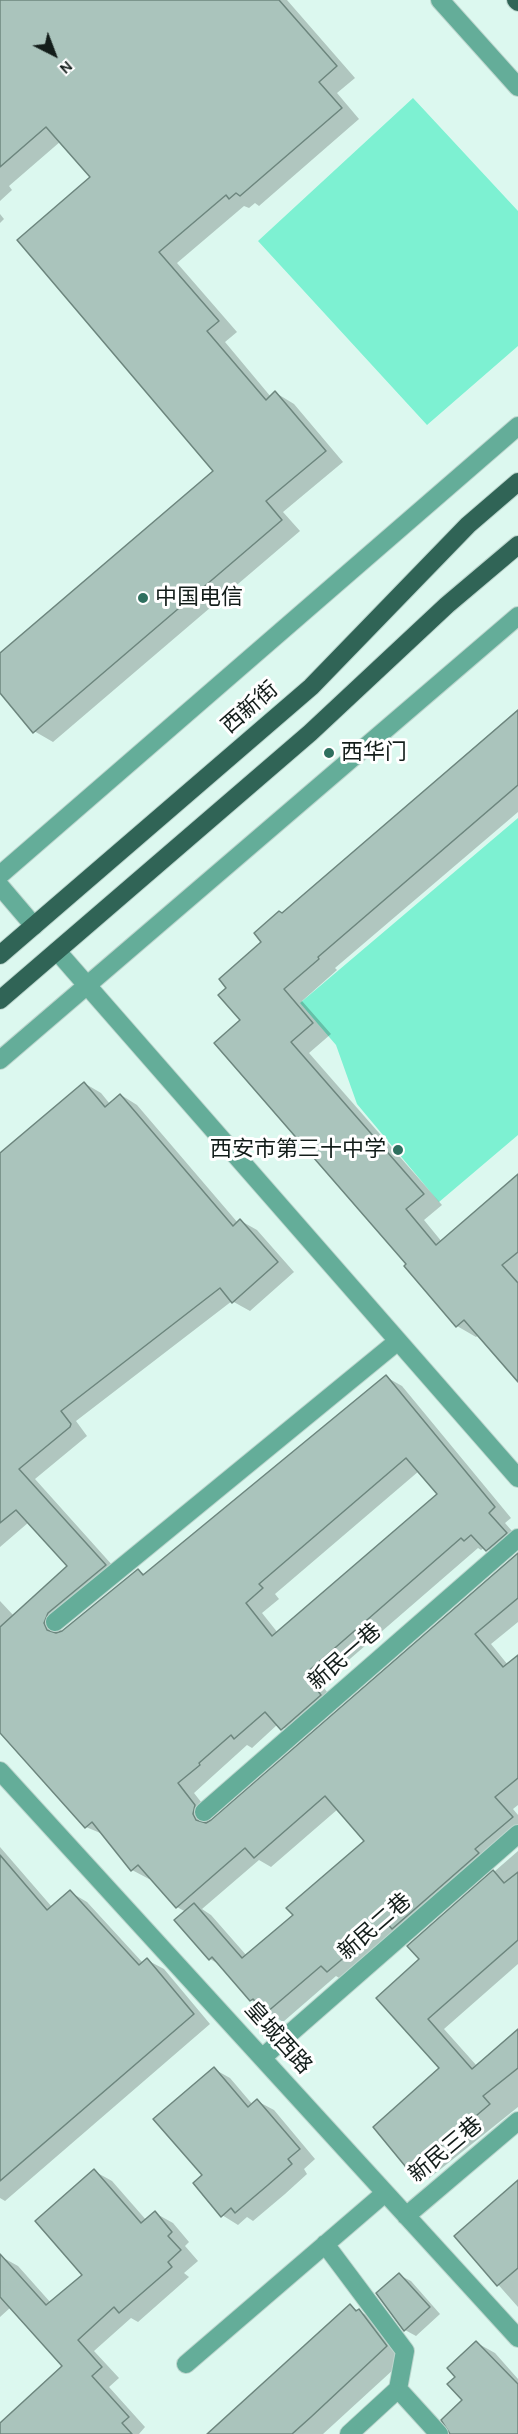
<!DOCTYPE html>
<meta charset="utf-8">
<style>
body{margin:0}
#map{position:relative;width:518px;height:2434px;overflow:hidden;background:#dcf8ef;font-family:Karla,sans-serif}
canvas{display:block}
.north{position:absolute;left:24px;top:24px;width:60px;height:60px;-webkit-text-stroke:4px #fff;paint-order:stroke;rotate:138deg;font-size:16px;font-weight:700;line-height:24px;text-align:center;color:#131d1a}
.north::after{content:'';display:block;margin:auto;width:21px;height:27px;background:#131d1a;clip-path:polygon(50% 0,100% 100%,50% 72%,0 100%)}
</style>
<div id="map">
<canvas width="518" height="2434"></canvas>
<div class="north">N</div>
</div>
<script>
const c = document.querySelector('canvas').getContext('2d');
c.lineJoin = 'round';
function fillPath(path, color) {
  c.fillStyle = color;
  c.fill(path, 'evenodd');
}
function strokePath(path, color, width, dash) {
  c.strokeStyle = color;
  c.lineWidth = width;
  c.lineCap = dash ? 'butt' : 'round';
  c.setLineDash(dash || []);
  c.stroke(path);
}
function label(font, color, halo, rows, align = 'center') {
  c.font = font + ' Karla,"Noto Sans SC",sans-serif';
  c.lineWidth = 6;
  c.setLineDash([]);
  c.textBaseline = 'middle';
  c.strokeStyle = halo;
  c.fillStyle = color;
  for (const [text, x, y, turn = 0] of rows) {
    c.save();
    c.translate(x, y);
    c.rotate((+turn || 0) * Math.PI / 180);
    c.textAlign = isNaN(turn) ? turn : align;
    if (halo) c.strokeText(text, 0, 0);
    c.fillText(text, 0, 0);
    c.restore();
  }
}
const green = new Path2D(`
 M 413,98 L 518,211 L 518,346 L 427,425 L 258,241 Z
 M 518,818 L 518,1135 L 439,1202 L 357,1104 L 336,1045 L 300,1003 Z`);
const shadow = new Path2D(`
 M 0,0 L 287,0 L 355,78 L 337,93 L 359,119 L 259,206 L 255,203 L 249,208 L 244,206 L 177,263 L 237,332 L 225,342 L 271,397 L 276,393 L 294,404 L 343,462 L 283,512 L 300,531 L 53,742 L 34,731 L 0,691 L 0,655 L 215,471 L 92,178 L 61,141 L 9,186 L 12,190 L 0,201 Z
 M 0,214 L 4,219 L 0,223 Z
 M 518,709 L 518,812 L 335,968 L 337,970 L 302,1001 L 331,1034 L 309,1053 L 442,1205 L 424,1220 L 442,1242 L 518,1176 L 518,1380 L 479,1335 L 476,1337 L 457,1326 L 406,1266 L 408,1264 L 242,1020 L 228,988 L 283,914 Z
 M 84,1083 L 101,1093 L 110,1104 L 121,1095 L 137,1105 L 238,1223 L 241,1221 L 257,1230 L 294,1272 L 250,1311 L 232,1301 L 76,1421 L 87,1436 L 35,1479 L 122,1576 L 61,1629 L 61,1633 L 138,1570 L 146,1575 L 386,1377 L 402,1386 L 511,1518 L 505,1523 L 518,1538 L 504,1559 L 485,1547 L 481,1550 L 478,1548 L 321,1684 L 337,1705 L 299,1738 L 278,1724 L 252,1748 L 247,1745 L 194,1793 L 212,1816 L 209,1824 L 518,1555 L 518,1622 L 491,1644 L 508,1665 L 518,1657 L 518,1805 L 513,1809 L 518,1815 L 518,1843 L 344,1981 L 336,1976 L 283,2022 L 251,2000 L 222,1966 L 210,1959 L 186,1912 L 177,1907 L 151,1878 L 149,1879 L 132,1870 L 105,1835 L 86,1827 L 0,1731 L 0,1601 L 14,1616 L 69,1566 L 29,1522 L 0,1547 L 0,1155 ZM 419,1471 L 439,1494 L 278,1633 L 262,1613 L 279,1599 L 275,1594 ZM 338,1809 L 366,1841 L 295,1915 L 247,1956 L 211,1915 L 202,1909 L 259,1860 L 271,1867 Z
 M 0,1847 L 52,1907 L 70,1892 L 87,1902 L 143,1963 L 147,1960 L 164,1969 L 210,2024 L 5,2201 L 0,2198 Z
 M 518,1851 L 518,1964 L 444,2029 L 477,2066 L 518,2031 L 518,2107 L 427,2180 L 411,2170 L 441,2068 L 378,1998 L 421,1959 L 409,1946 Z
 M 214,2069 L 230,2078 L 253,2105 L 257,2101 L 274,2110 L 315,2159 L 304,2169 L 307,2174 L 285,2194 L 253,2221 L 247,2217 L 238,2225 L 222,2215 L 204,2176 Z
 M 94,2171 L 112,2181 L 147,2221 L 155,2213 L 173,2223 L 189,2242 L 185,2246 L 198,2261 L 184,2273 L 189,2277 L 138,2322 L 131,2318 L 94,2351 L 119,2378 L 109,2387 L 145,2427 L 139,2434 L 0,2434 L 0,2425 L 65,2367 L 11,2307 L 0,2317 L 0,2256 L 18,2266 L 51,2303 L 84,2275 Z
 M 518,2182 L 518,2307 L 456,2237 Z
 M 399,2275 L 411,2281 L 440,2314 L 416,2336 L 405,2330 Z
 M 350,2306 L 379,2322 L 406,2358 L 323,2434 L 209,2434 Z
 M 477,2343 L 495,2353 L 518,2379 L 518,2434 L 451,2434 L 464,2400 L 457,2377 Z`);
const building = new Path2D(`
 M 0,0 L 279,0 L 337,66 L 319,82 L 342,108 L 240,196 L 236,193 L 229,199 L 226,195 L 159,252 L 219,321 L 207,331 L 266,400 L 275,391 L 326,451 L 266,501 L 282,520 L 33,733 L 0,693 L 0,653 L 213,471 L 17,240 L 90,177 L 46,127 L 0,167 Z
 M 518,710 L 518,785 L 318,957 L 319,959 L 284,989 L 313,1023 L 291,1042 L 424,1194 L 406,1209 L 436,1245 L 518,1174 L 518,1252 L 502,1265 L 518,1283 L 518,1382 L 464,1320 L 456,1327 L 404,1266 L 406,1264 L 214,1043 L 240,1020 L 218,995 L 226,988 L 219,979 L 261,942 L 254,933 L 279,911 L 282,913 Z
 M 84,1082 L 105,1107 L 120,1094 L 233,1226 L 240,1219 L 278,1262 L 232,1303 L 220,1288 L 61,1411 L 71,1424 L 70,1427 L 19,1469 L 106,1565 L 48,1613 L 44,1623 L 47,1630 L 56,1633 L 62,1631 L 138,1569 L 143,1575 L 386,1375 L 495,1507 L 489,1513 L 507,1533 L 486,1551 L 471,1535 L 464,1541 L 461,1538 L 305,1674 L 321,1695 L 281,1730 L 265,1712 L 234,1739 L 231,1735 L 199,1763 L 200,1765 L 178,1783 L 195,1805 L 193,1814 L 196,1820 L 206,1823 L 211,1820 L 518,1553 L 518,1598 L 475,1634 L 503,1667 L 518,1655 L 518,1778 L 495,1797 L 513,1817 L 475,1849 L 479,1853 L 392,1929 L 386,1922 L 327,1972 L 321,1966 L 266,2013 L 253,1999 L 250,2001 L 212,1957 L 209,1960 L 174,1920 L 194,1903 L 242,1958 L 293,1915 L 286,1908 L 364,1841 L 325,1796 L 254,1858 L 245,1848 L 176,1908 L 138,1865 L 131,1871 L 92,1822 L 85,1828 L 0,1733 L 0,1627 L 67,1566 L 16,1510 L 0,1523 L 0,1153 ZM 406,1458 L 437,1494 L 272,1636 L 246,1603 L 263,1588 L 259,1584 Z
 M 0,1855 L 47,1910 L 70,1890 L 139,1965 L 147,1958 L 194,2014 L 0,2181 Z
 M 493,1870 L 504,1883 L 518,1872 L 518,1940 L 428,2019 L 472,2069 L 518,2029 L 518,2068 L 483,2096 L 490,2104 L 410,2172 L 373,2127 L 439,2068 L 376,1998 L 419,1959 L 407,1946 Z
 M 214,2067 L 248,2107 L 257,2099 L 300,2149 L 288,2159 L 292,2164 L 268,2185 L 235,2213 L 231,2208 L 221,2217 L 193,2183 L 202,2175 L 153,2119 Z
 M 94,2169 L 141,2223 L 155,2211 L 172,2232 L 168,2236 L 181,2250 L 168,2262 L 172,2267 L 119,2313 L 114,2307 L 78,2340 L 102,2367 L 92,2376 L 129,2417 L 122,2423 L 132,2434 L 0,2434 L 0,2423 L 62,2366 L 0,2297 L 0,2254 L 46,2305 L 82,2275 L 35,2221 Z
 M 518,2180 L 518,2268 L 497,2286 L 454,2236 Z
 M 399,2273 L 430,2307 L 404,2331 L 376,2293 Z
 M 350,2304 L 356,2311 L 359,2309 L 387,2346 L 311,2417 L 292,2434 L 207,2434 Z
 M 476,2341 L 518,2384 L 518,2434 L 450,2434 L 441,2420 L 462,2400 L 447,2384 L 455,2377 L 447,2368 Z`);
const minor = new Path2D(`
 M 440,0 L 518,87
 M 0,875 L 518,426
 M 0,886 L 34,926
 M 57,951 L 518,1478
 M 0,1060 L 518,616
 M 55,1622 L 398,1341
 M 0,1771 L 518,2338
 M 204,1812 L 518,1538
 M 263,2057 L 518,1834
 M 406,2216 L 518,2121
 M 325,2244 L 405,2351 L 398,2389 L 349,2434
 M 186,2364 L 385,2193
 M 398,2389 L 439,2434`);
const major = new Path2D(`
 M 516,0 L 518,2
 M 0,955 L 311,687 L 468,525 L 518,482
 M 0,1000 L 310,733 L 447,605 L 518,545`);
const markers = [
 [143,598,6,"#2e6f5e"],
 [329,753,6,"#2e6f5e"],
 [398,1150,6,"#2e6f5e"]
];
const poiNames = [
 ["中国电信",155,598],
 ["西华门",341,753],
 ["西安市第三十中学",386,1150,"right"]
];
const streetNames = [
 ["西新街",250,708,-41],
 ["新民一巷",345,1657,-41],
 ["新民二巷",375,1927,-41],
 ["皇城西路",278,2038,48],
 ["新民三巷",446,2150,-40]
];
fillPath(green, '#7df1d2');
fillPath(shadow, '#0003');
fillPath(building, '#aac4bc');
strokePath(building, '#6d867e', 1.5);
strokePath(minor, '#bcd5cd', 20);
strokePath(major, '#bcd5cd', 20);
strokePath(minor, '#64ad99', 18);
strokePath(major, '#306456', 18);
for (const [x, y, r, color] of markers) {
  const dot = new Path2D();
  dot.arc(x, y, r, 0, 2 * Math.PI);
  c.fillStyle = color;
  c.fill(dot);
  strokePath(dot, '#fff', 2);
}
label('22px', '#131d1a', '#fff', poiNames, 'left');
label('22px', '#131d1a', '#fff', streetNames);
</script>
